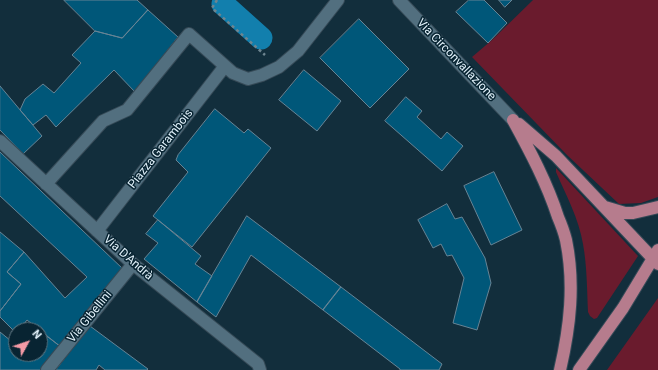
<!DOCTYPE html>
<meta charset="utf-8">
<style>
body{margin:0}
#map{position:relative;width:658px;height:370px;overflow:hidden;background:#122e3c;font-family:Roboto,sans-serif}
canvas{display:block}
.north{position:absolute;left:8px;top:322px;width:40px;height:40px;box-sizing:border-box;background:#082432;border:1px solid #607783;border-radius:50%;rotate:50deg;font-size:11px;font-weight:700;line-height:16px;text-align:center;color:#e3f3fc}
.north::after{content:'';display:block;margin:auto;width:14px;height:18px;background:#f49aa6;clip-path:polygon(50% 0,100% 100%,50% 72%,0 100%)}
</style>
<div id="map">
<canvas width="658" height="370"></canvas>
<div class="north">N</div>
</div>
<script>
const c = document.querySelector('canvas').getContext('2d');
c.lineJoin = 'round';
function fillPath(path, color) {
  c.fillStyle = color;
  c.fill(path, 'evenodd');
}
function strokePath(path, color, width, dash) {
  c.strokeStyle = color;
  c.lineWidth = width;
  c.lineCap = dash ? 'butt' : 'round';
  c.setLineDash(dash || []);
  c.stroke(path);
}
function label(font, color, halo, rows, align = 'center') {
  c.font = font + ' Roboto,sans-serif';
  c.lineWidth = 3;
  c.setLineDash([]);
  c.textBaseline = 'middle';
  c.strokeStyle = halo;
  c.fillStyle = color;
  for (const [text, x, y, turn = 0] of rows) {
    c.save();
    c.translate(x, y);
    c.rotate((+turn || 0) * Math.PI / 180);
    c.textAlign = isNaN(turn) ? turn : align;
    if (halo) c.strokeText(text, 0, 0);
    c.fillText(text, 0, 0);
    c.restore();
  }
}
const green = new Path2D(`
 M 533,0 L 658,0 L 658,197 L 641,203 L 619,204 L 567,155 L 472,57 L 492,40 Z
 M 556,168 L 638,256 L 597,318 L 594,319 L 590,316 L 588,312 C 587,289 587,266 583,244 C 579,219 566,195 556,172 Z
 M 658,298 L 658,370 L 607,370 Z`);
const canal = new Path2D(`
 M 223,4 L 261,38`);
const building = new Path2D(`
 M 64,0 L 137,0 L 148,10 L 122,38 L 95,31 Z
 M 469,0 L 484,0 L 507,23 L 488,43 L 456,12 Z
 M 499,0 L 512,0 L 505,7 Z
 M 148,10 L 178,37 L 135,92 L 114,70 L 56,127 L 46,115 L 33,125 L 20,110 L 25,99 L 43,84 L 54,93 L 81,63 L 72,55 L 95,31 L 122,38 Z
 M 359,19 L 409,69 L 370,108 L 320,58 Z
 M 304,70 L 341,101 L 317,131 L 279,100 Z
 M 0,86 L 42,136 L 23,154 L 0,130 Z
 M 406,97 L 422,111 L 417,117 L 441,139 L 447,132 L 463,146 L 442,171 L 385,121 Z
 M 215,109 L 244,133 L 248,129 L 271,148 L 192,247 L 153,216 L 188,172 L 176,160 L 178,155 Z
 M 0,152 L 123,269 L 61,347 L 27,320 L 19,330 L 16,330 L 16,333 L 0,317 L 0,311 L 21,284 L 7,272 L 24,252 L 65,298 L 87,277 L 0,196 Z
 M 494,172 L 522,230 L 491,245 L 464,186 Z
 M 447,204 L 455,219 L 462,217 L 485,258 L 491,283 L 477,330 L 453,323 L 464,278 L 452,255 L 447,256 L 441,244 L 433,248 L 418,220 Z
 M 247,216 L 341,287 L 323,310 L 251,255 L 216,317 L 197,302 Z
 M 158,220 L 201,256 L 195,264 L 212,276 L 197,302 L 144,259 L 158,243 L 146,234 Z
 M 0,232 L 24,252 L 7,272 L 21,284 L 0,311 Z
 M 341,287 L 442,364 L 439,370 L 400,370 L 400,369 L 323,310 Z
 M 90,326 L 148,369 L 147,370 L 105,370 L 99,365 L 96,370 L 56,370 Z
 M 40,331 L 61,347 L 42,370 L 0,370 L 0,332 L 16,345 L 16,354 L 40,354 Z`);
const path = new Path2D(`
 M 217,0 L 212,8 L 265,55`);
const minor = new Path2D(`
 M 399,0 L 513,120
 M 0,141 L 133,264 L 258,364 L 260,370
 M 46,184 L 103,121 L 127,110 L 189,34 L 233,73 L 248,79 L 262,75 L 279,67 L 298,51 L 338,0
 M 97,231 L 225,66
 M 47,370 L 133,264`);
const major = new Path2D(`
 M 513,120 C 530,151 547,183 558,217 C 561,224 564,232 566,240 C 575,284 570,327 560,370
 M 519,124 L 556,156 L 658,264
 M 605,207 L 625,213 L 633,213 L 658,207
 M 579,370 L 623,308 L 658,250`);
const streetNames = [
 ["Via Circonvallazione",456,60,46],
 ["Piazza Garambois",161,149,-52],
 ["Via D'Andrà",128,258,41],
 ["Via Gibellini",90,317,-51]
];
fillPath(green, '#6a1b2d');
strokePath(canal, '#127fad', 23);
fillPath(building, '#005779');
strokePath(building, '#678495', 1);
strokePath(minor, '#364a57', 14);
strokePath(major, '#364a57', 14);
strokePath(path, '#6e8590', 2.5, [3, 3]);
strokePath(minor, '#526f7f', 12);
strokePath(major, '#b67c8d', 12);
label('12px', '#e3f3fc', '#082432', streetNames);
</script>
